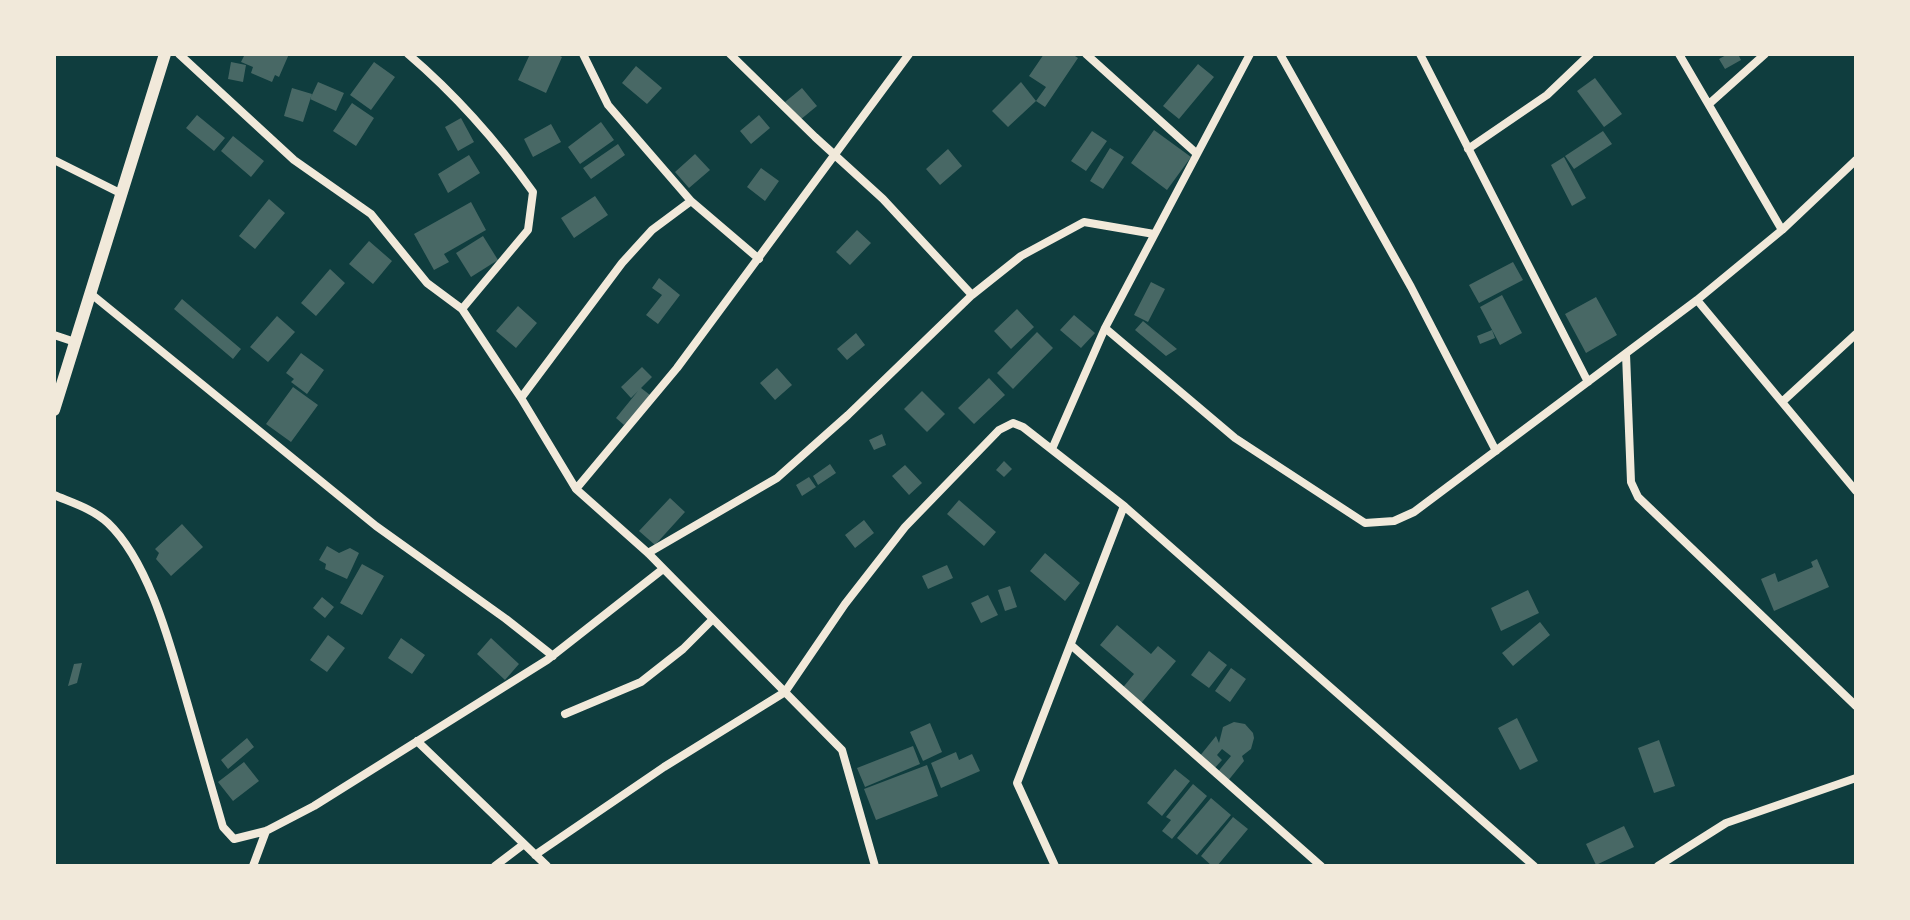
<!DOCTYPE html>
<style>
body{margin:0}
#map{position:relative;width:1910px;height:920px;overflow:hidden;background:#0f3d3e;font-family:"Work Sans",sans-serif}
canvas{display:block}
.frame{position:absolute;inset:0;border:56px solid #f1e9da;pointer-events:none}
</style>
<div id="map">
<canvas width="1910" height="920"></canvas>
<div class="frame"></div>
</div>
<script>
const c = document.querySelector('canvas').getContext('2d');
c.lineJoin = 'round';
function fillPath(path, color) {
  c.fillStyle = color;
  c.fill(path, 'evenodd');
}
function strokePath(path, color, width, dash) {
  c.strokeStyle = color;
  c.lineWidth = width;
  c.lineCap = dash ? 'butt' : 'round';
  c.setLineDash(dash || []);
  c.stroke(path);
}
const building = new Path2D(`
 M 245,54 L 289,54 L 279,77 L 275,75 L 272,82 L 251,73 L 253,67 L 241,62 Z
 M 530,54 L 556,54 L 562,57 L 546,93 L 518,80 Z
 M 1044,54 L 1072,54 L 1078,58 L 1045,107 L 1036,101 L 1046,87 L 1029,76 Z
 M 1728,54 L 1738,54 L 1741,60 L 1725,69 L 1719,59 Z
 M 231,62 L 246,65 L 243,82 L 228,79 Z
 M 374,62 L 395,77 L 371,110 L 350,95 Z
 M 1198,64 L 1214,77 L 1179,119 L 1163,106 Z
 M 636,66 L 662,88 L 647,104 L 622,83 Z
 M 1595,78 L 1622,114 L 1604,127 L 1577,91 Z
 M 318,82 L 344,93 L 336,111 L 310,99 Z
 M 1021,82 L 1036,101 L 1008,127 L 992,111 Z
 M 292,88 L 312,94 L 303,122 L 284,116 Z
 M 802,88 L 817,106 L 800,120 L 785,102 Z
 M 352,103 L 374,118 L 356,146 L 333,131 Z
 M 197,115 L 225,138 L 214,151 L 186,128 Z
 M 759,115 L 770,128 L 751,144 L 740,131 Z
 M 461,118 L 474,142 L 458,151 L 445,127 Z
 M 601,122 L 614,140 L 580,164 L 568,147 Z
 M 551,124 L 561,142 L 533,157 L 524,139 Z
 M 1154,130 L 1191,157 L 1167,190 L 1131,163 Z
 M 1092,131 L 1107,141 L 1086,171 L 1071,161 Z
 M 1603,131 L 1612,144 L 1574,169 L 1565,156 Z
 M 233,136 L 264,161 L 251,177 L 221,151 Z
 M 618,144 L 625,155 L 591,179 L 583,168 Z
 M 1110,148 L 1124,157 L 1103,189 L 1090,181 Z
 M 948,149 L 962,166 L 940,185 L 926,169 Z
 M 695,154 L 710,170 L 689,188 L 675,172 Z
 M 469,155 L 480,173 L 448,193 L 438,174 Z
 M 1564,157 L 1586,198 L 1572,206 L 1551,165 Z
 M 761,168 L 779,181 L 765,201 L 747,187 Z
 M 595,196 L 608,215 L 574,238 L 561,218 Z
 M 269,199 L 285,213 L 255,249 L 239,236 Z
 M 471,202 L 486,230 L 444,254 L 449,262 L 434,270 L 414,234 Z
 M 857,230 L 871,243 L 850,265 L 836,252 Z
 M 483,236 L 498,260 L 471,277 L 456,253 Z
 M 369,241 L 392,261 L 373,284 L 349,264 Z
 M 1513,262 L 1523,280 L 1479,303 L 1469,285 Z
 M 330,269 L 345,283 L 316,316 L 301,303 Z
 M 659,278 L 680,295 L 658,324 L 646,315 L 662,295 L 652,288 Z
 M 1151,282 L 1165,289 L 1148,322 L 1134,315 Z
 M 1502,295 L 1522,333 L 1500,345 L 1480,307 Z
 M 1596,297 L 1617,335 L 1586,353 L 1565,314 Z
 M 182,299 L 241,349 L 233,359 L 174,309 Z
 M 518,306 L 537,323 L 516,348 L 496,331 Z
 M 1017,309 L 1034,327 L 1011,349 L 994,331 Z
 M 1074,315 L 1095,333 L 1081,348 L 1060,330 Z
 M 277,316 L 295,332 L 268,362 L 250,347 Z
 M 1143,321 L 1177,349 L 1166,356 L 1135,330 Z
 M 1492,330 L 1495,338 L 1480,344 L 1477,336 Z
 M 1037,332 L 1053,348 L 1013,389 L 997,373 Z
 M 856,333 L 865,345 L 847,360 L 837,349 Z
 M 301,353 L 324,370 L 307,394 L 291,382 L 294,379 L 286,373 Z
 M 642,367 L 652,377 L 641,388 L 650,395 L 624,425 L 616,418 L 638,391 L 631,398 L 621,387 Z
 M 777,368 L 792,385 L 775,400 L 760,383 Z
 M 989,378 L 1005,395 L 974,424 L 958,408 Z
 M 293,387 L 318,405 L 291,442 L 266,424 Z
 M 922,391 L 945,414 L 927,432 L 904,409 Z
 M 882,434 L 886,445 L 874,450 L 869,440 Z
 M 1004,461 L 1012,469 L 1004,477 L 996,470 Z
 M 830,464 L 836,473 L 818,485 L 813,476 Z
 M 905,465 L 922,483 L 909,495 L 892,476 Z
 M 809,477 L 816,487 L 802,496 L 796,485 Z
 M 670,498 L 685,512 L 655,545 L 639,531 Z
 M 959,500 L 996,532 L 984,546 L 947,514 Z
 M 864,520 L 874,533 L 855,548 L 845,535 Z
 M 182,524 L 203,547 L 171,576 L 156,559 L 159,553 L 155,549 Z
 M 327,546 L 339,553 L 350,548 L 359,553 L 347,579 L 325,569 L 326,564 L 319,560 Z
 M 1045,553 L 1080,583 L 1065,601 L 1030,571 Z
 M 1817,559 L 1829,587 L 1774,611 L 1761,579 L 1775,573 L 1778,582 L 1813,567 L 1811,562 Z
 M 362,564 L 384,576 L 362,615 L 340,603 Z
 M 947,565 L 953,578 L 928,589 L 922,576 Z
 M 1010,586 L 1017,607 L 1005,611 L 998,590 Z
 M 1528,590 L 1539,613 L 1501,631 L 1491,608 Z
 M 988,595 L 998,615 L 981,623 L 971,603 Z
 M 322,597 L 334,607 L 325,618 L 313,608 Z
 M 1540,622 L 1550,635 L 1513,666 L 1502,653 Z
 M 1117,625 L 1151,654 L 1158,646 L 1176,661 L 1138,707 L 1120,691 L 1134,674 L 1100,645 Z
 M 328,635 L 345,648 L 327,672 L 310,660 Z
 M 401,638 L 425,655 L 412,674 L 388,658 Z
 M 491,638 L 519,664 L 505,680 L 477,654 Z
 M 1209,651 L 1227,665 L 1209,688 L 1191,675 Z
 M 82,663 L 77,683 L 68,686 L 74,664 Z
 M 1231,668 L 1246,679 L 1230,702 L 1215,691 Z
 M 1517,718 L 1538,761 L 1520,770 L 1498,728 Z
 M 1234,722 L 1245,724 L 1253,733 L 1254,738 L 1251,749 L 1242,756 L 1244,761 L 1227,782 L 1216,774 L 1231,756 L 1222,749 L 1217,755 L 1222,760 L 1213,770 L 1199,757 L 1216,736 L 1219,743 L 1223,727 Z
 M 930,723 L 942,752 L 923,761 L 910,732 Z
 M 247,738 L 254,747 L 228,769 L 221,760 Z
 M 1659,740 L 1675,786 L 1654,793 L 1638,748 Z
 M 913,746 L 920,764 L 865,787 L 857,768 Z
 M 956,752 L 959,760 L 972,754 L 980,771 L 941,788 L 931,763 Z
 M 244,762 L 259,781 L 233,801 L 218,782 Z
 M 927,765 L 938,796 L 876,820 L 864,789 Z
 M 1175,769 L 1190,781 L 1162,816 L 1147,803 Z
 M 1193,784 L 1207,796 L 1172,839 L 1162,831 L 1171,820 L 1166,817 Z
 M 1211,798 L 1231,815 L 1197,855 L 1177,838 Z
 M 1233,817 L 1248,829 L 1217,866 L 1212,866 L 1201,856 Z
 M 1624,826 L 1634,847 L 1596,865 L 1586,844 Z`);
const minor = new Path2D(`
 M 179,54 L 294,160 L 371,214 L 427,283 L 462,309 L 521,398 L 576,489 L 648,553 L 842,750 L 875,866
 M 408,54 C 456,95 496,140 533,192 L 528,230 L 462,309
 M 583,54 L 608,105 L 691,201 L 759,259
 M 730,54 L 815,137 L 883,199 L 972,295
 M 1086,54 L 1196,153
 M 1280,54 L 1411,287 L 1496,451
 M 1420,54 L 1588,382
 M 1679,54 L 1782,230
 M 1709,104 L 1765,54
 M 1468,149 L 1547,95 L 1590,54
 M 54,160 L 120,193
 M 90,293 L 376,526 L 506,619 L 553,656
 M 1697,300 L 1856,491
 M 1105,328 L 1235,438 L 1365,523 L 1394,521 L 1414,512 L 1697,300 L 1782,230 L 1856,160
 M 54,335 L 75,342
 M 1626,354 L 1631,482 L 1638,497 L 1856,706
 M 521,398 L 622,263 L 652,230 L 691,201
 M 1782,402 L 1856,334
 M 1052,449 L 1105,328 L 1250,54
 M 576,489 L 677,368 L 909,54
 M 54,495 C 73,503 93,509 108,523 C 150,563 171,648 187,702 C 199,744 211,785 223,827 L 234,839 L 266,831 L 314,806 L 547,660 L 663,569
 M 648,553 L 777,478 L 848,415 L 972,295 L 1021,256 L 1084,222 L 1154,234
 M 1071,645 L 1321,866
 M 565,714 L 641,682 L 683,649 L 713,619
 M 417,741 L 547,866
 M 535,855 L 664,767 L 785,692 L 845,604 L 905,527 L 999,430 L 1013,423 L 1023,427 L 1124,506 L 1534,866
 M 253,866 L 266,831
 M 495,866 L 524,844
 M 1055,866 L 1017,783 L 1124,506
 M 1658,866 L 1726,823 L 1856,778`);
const secondary = new Path2D(`
 M 54,410 L 165,54`);
fillPath(building, '#486865');
strokePath(minor, '#f1e9da', 8);
strokePath(secondary, '#f1e9da', 12);
</script>
